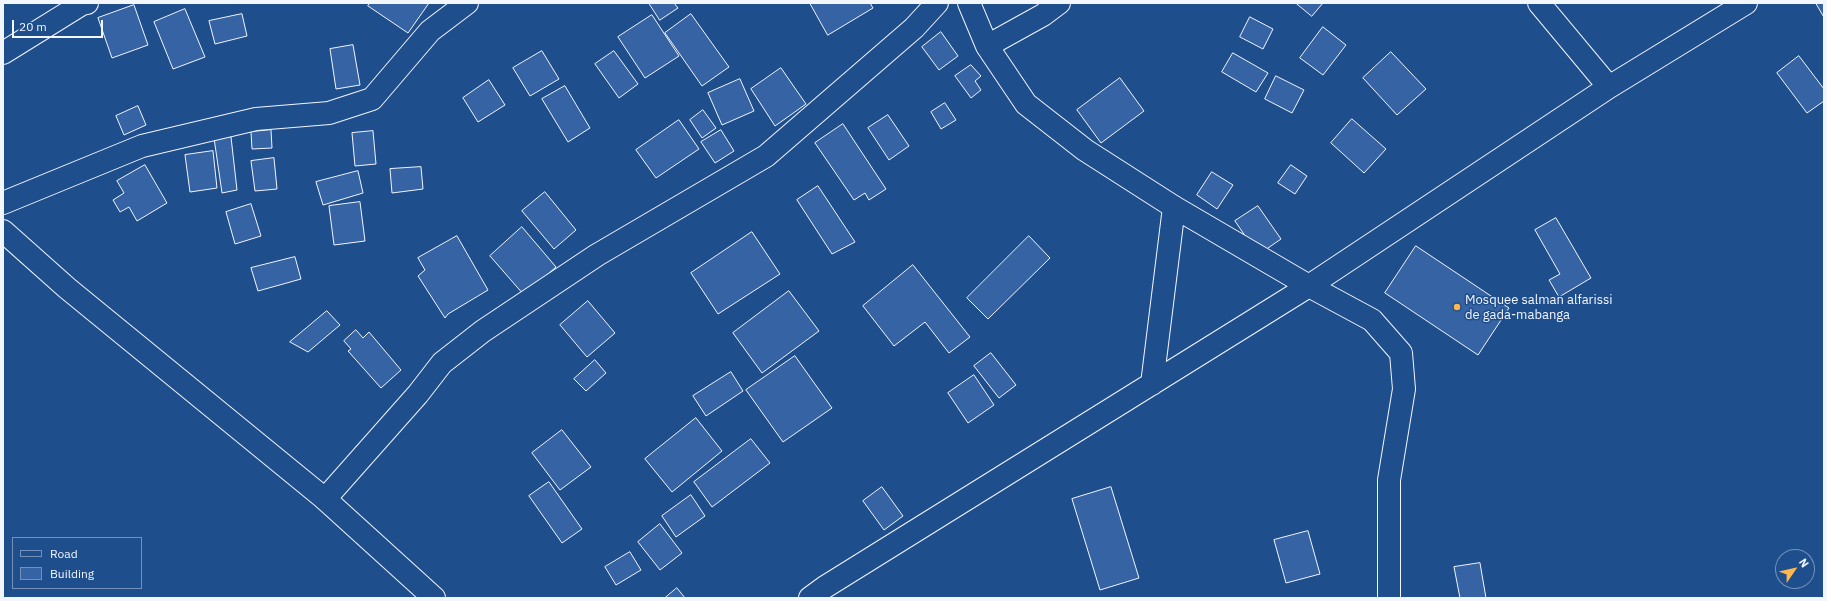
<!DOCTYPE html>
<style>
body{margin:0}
#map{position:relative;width:1827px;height:601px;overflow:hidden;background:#1f4e8c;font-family:"IBM Plex Sans",sans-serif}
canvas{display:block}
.frame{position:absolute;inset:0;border:4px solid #f2f6ff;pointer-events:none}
.legend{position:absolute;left:12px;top:537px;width:130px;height:52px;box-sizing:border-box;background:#1f4e8c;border:1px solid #7391ba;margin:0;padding:5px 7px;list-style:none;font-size:12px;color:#f2f6ff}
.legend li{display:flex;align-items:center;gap:8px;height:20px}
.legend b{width:20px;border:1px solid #7391ba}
.north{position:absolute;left:1775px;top:549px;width:40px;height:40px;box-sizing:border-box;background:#1f4e8c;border:1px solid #7391ba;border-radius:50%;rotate:56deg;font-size:11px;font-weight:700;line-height:16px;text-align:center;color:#f2f6ff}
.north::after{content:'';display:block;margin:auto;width:14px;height:18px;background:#ffb74d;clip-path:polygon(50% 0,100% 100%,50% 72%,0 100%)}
.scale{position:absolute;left:12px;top:20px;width:91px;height:18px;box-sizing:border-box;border:2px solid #f2f6ff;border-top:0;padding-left:5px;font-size:12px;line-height:14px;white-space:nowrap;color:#f2f6ff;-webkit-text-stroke:3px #1f4e8c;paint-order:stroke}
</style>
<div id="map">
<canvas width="1827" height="601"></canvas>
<div class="frame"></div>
<ul class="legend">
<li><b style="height:5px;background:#1f4e8c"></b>Road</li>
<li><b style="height:11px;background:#3563a3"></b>Building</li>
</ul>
<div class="north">N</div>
<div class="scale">20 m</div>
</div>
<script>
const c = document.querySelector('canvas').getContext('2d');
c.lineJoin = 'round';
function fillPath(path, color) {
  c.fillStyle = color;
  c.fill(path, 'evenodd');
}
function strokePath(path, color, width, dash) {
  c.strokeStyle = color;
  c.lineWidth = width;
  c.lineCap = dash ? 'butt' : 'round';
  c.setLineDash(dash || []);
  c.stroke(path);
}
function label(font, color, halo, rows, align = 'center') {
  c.font = font + ' "IBM Plex Sans",sans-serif';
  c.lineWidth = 3;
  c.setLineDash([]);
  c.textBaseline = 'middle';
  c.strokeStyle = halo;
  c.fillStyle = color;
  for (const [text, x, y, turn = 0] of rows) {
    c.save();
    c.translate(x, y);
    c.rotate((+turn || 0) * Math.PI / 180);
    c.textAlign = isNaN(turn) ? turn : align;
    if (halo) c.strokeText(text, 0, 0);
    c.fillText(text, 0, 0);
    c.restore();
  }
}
const building = new Path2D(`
 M 370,3 L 429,3 L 408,33 L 368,6 Z
 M 649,3 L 674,3 L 678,8 L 660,20 Z
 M 810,3 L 870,3 L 873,8 L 828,35 Z
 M 1296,3 L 1323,3 L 1312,16 Z
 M 1816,3 L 1824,3 L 1824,17 Z
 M 134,5 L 148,45 L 112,58 L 98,18 Z
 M 185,9 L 205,57 L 173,69 L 154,22 Z
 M 242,14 L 247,36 L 215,44 L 209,21 Z
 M 691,14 L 729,67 L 702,86 L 665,33 Z
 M 652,15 L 679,56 L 645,78 L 618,37 Z
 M 1250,17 L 1273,29 L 1263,49 L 1240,37 Z
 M 1323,27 L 1346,45 L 1323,75 L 1300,58 Z
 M 941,32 L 958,56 L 939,70 L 922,47 Z
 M 353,45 L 360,85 L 336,89 L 330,49 Z
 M 542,51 L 559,79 L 530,96 L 513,68 Z
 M 614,51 L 638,84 L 619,98 L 595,64 Z
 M 1391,52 L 1426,89 L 1397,115 L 1363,78 Z
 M 1233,53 L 1268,73 L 1256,92 L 1222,72 Z
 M 1799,56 L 1824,89 L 1824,101 L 1807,113 L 1777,73 Z
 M 971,65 L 981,76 L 975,81 L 981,90 L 971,98 L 955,76 Z
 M 781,68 L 806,104 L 775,126 L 751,89 Z
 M 1276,76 L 1304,90 L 1292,113 L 1265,99 Z
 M 1120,78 L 1144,111 L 1101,143 L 1077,110 Z
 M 740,79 L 754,111 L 722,125 L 708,93 Z
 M 489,80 L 505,105 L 478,122 L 463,98 Z
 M 565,86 L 590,128 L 568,142 L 542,99 Z
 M 945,103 L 956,120 L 941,129 L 931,112 Z
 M 138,106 L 146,125 L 124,135 L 116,116 Z
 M 703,110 L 716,128 L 702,138 L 690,120 Z
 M 888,115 L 909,146 L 889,160 L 868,128 Z
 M 1352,119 L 1386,149 L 1364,173 L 1331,143 Z
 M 679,120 L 699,149 L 656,178 L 636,150 Z
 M 843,124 L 886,189 L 869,200 L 865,193 L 854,200 L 815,143 Z
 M 271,130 L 272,148 L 252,149 L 251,132 Z
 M 721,130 L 734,151 L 715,163 L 701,142 Z
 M 373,131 L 376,164 L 355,166 L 352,133 Z
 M 231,137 L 237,190 L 222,193 L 214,138 Z
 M 213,151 L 217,188 L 190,192 L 185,155 Z
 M 274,158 L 277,189 L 255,191 L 251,161 Z
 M 145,165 L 167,203 L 137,221 L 129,207 L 120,212 L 113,200 L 124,193 L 117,181 Z
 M 1291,165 L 1307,176 L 1295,194 L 1278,183 Z
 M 421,167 L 423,189 L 392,193 L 390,169 Z
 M 358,171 L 363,193 L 323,205 L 316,182 Z
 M 1212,172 L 1233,185 L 1217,209 L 1197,195 Z
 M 818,186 L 855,242 L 832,254 L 797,200 Z
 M 545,192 L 576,230 L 554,249 L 522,211 Z
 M 360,202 L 365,241 L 334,245 L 329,206 Z
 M 251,204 L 261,236 L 235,244 L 226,212 Z
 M 1258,206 L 1281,239 L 1258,255 L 1235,221 Z
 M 1556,218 L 1591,278 L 1559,297 L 1549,280 L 1560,274 L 1535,230 Z
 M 522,227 L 556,267 L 524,295 L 490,256 Z
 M 752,232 L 780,274 L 718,314 L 691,273 Z
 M 457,236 L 488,290 L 448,314 L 445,318 L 418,276 L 425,270 L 418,258 Z
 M 1029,236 L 1050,258 L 988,319 L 967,298 Z
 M 1416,246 L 1509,308 L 1478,355 L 1385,293 Z
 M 295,257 L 301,279 L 258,291 L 251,268 Z
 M 913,265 L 970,337 L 949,353 L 925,322 L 894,346 L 863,306 Z
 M 789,291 L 819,331 L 762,373 L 733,333 Z
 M 588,301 L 615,333 L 587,357 L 560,325 Z
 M 327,311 L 340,325 L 308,352 L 290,342 Z
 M 356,330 L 363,338 L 369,332 L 401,370 L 381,388 L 348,351 L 351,349 L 344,341 Z
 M 991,353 L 1016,385 L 999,398 L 974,366 Z
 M 795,356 L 832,408 L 783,442 L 746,390 Z
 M 595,360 L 606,373 L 586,391 L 574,379 Z
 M 731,372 L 743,391 L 706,416 L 693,396 Z
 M 974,375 L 994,405 L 968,423 L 948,393 Z
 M 696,418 L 722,451 L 672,492 L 645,459 Z
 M 562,430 L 591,467 L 560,490 L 532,453 Z
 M 751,439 L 770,463 L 712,507 L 694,482 Z
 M 549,482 L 582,529 L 562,543 L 529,496 Z
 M 882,487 L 903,516 L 884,530 L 863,501 Z
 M 1111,487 L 1139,578 L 1100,590 L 1072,499 Z
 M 691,495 L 705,516 L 676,537 L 662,516 Z
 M 660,524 L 682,553 L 660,570 L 638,542 Z
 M 1308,531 L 1320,574 L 1286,583 L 1274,540 Z
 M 630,552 L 641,570 L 616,585 L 605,567 Z
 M 1480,563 L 1486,598 L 1460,598 L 1454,567 Z
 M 677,588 L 685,598 L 665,598 Z`);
const street = new Path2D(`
 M 969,3 L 987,46 L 1026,104 L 1085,150 L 1174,207 L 1309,286 L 1372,320 L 1401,353 L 1404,389 L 1389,480 L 1389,598
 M 1539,3 L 1609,87
 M 987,46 L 1043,15 L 1059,3
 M 3,53 L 82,4 L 87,3
 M 3,203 L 142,146 L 256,119 L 329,113 L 372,99 L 430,31 L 467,3
 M 1152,384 L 1174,207
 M 325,499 L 418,394 L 442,363 L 483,331 L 597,255 L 766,156 L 914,28 L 937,3
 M 810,598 L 825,587 L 1309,286 L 1609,87 L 1746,3`);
const secondary = new Path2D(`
 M 3,231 L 67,288 L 325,499 L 434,598`);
const markers = [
 [1457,307,4,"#ffb74d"]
];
const poiNames = [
 ["Mosquee salman alfarissi",1465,300],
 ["de gada-mabanga",1465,315]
];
fillPath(building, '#3563a3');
strokePath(building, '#f2f6ff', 1);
strokePath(street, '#f2f6ff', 24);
strokePath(secondary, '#f2f6ff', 24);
strokePath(street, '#1f4e8c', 22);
strokePath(secondary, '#1f4e8c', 22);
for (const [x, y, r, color] of markers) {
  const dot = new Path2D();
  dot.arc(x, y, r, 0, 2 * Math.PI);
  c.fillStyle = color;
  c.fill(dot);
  strokePath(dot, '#1f4e8c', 1.5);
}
label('13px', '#f2f6ff', '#1f4e8c', poiNames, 'left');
</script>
